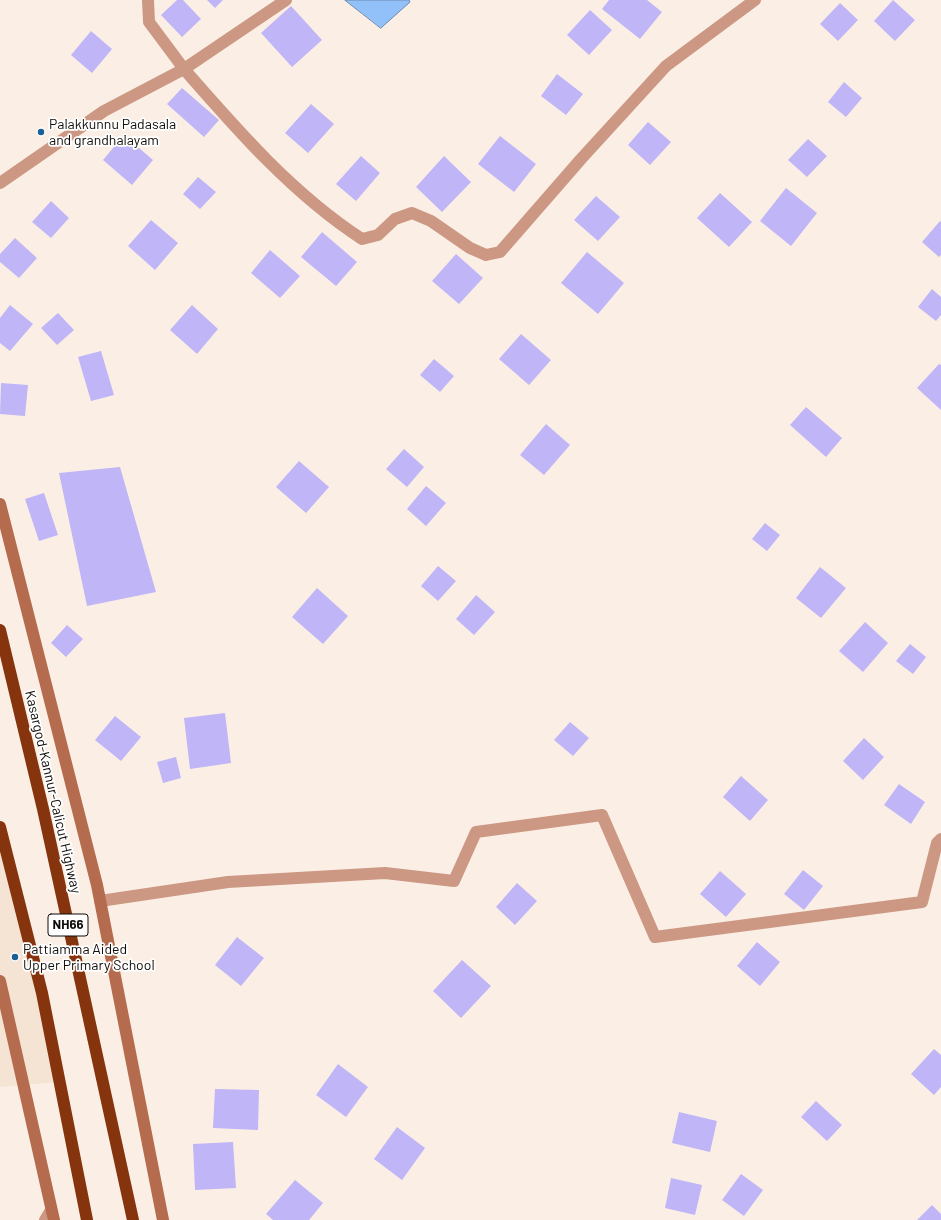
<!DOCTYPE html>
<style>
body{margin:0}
canvas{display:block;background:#fbefe5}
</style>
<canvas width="941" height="1220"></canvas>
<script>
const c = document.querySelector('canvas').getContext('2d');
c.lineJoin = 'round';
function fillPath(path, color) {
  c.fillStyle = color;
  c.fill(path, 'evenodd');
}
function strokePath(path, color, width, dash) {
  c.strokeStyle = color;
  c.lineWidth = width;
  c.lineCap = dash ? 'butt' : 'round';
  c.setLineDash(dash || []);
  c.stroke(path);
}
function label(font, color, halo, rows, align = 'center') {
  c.font = font + ' Barlow,sans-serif';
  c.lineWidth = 3.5;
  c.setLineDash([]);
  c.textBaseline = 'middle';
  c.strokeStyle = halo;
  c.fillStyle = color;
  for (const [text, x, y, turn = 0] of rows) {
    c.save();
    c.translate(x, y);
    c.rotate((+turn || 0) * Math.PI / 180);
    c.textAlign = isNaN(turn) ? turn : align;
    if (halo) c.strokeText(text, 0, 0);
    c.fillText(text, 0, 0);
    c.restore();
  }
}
const built = new Path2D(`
 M 0,832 L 59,1082 L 0,1087 Z`);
const water = new Path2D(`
 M 345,0 L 409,0 L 410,2 L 381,28 Z`);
const building = new Path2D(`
 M 177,0 L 183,0 L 201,19 L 182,37 L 161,15 Z
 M 207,0 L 223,0 L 215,8 Z
 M 609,0 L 647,0 L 662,12 L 640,39 L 602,9 Z
 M 893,0 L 915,20 L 895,41 L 874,21 Z
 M 840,3 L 858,20 L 838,41 L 820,24 Z
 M 291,6 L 322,40 L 292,67 L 261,33 Z
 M 590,10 L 612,30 L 589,55 L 567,35 Z
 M 91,31 L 112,49 L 92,73 L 71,55 Z
 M 557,74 L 583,94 L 566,115 L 541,96 Z
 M 844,82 L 862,98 L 846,117 L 828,102 Z
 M 182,88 L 219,120 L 204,137 L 167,104 Z
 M 311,104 L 334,124 L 308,153 L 285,133 Z
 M 648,122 L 671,142 L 650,165 L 628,145 Z
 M 124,135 L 153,160 L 132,185 L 103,160 Z
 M 500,136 L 536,164 L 514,192 L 478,164 Z
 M 808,139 L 827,156 L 807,177 L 788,160 Z
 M 361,156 L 380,173 L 356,201 L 336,184 Z
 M 444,156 L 471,182 L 442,212 L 416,187 Z
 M 198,177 L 216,192 L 200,209 L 183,194 Z
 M 786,188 L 817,213 L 791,246 L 760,221 Z
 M 720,193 L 752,222 L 729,247 L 697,218 Z
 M 596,196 L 620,217 L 598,241 L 574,220 Z
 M 51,201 L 69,218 L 51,238 L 32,222 Z
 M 151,220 L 178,243 L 155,270 L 128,246 Z
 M 940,221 L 941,222 L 941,255 L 939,257 L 922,242 Z
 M 322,232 L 357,262 L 336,286 L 301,257 Z
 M 15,238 L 37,258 L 19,278 L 0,262 L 0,254 Z
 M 270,250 L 300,276 L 280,298 L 251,273 Z
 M 587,252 L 624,283 L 598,314 L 561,283 Z
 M 456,254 L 483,278 L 459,304 L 432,281 Z
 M 932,289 L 941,297 L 941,315 L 936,321 L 918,307 Z
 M 10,305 L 33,324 L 10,351 L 0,343 L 0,318 Z
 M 192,305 L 218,329 L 197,354 L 170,330 Z
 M 58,313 L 74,330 L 57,345 L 41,328 Z
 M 521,334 L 551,360 L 529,385 L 499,359 Z
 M 101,351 L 114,395 L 91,401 L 78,357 Z
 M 434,359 L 454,376 L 440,392 L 420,375 Z
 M 939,364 L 941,365 L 941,410 L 917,388 Z
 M 1,383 L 28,385 L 25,416 L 0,414 Z
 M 806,407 L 842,438 L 826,457 L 790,425 Z
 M 546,424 L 570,445 L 544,475 L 520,455 Z
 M 404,449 L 424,467 L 407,487 L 386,469 Z
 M 299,461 L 329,487 L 306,513 L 276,487 Z
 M 120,467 L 156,592 L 87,606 L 59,473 Z
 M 426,486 L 446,503 L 426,526 L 407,509 Z
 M 44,493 L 58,535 L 39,541 L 25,499 Z
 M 765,523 L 780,535 L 767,551 L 752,539 Z
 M 438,566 L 456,581 L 438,601 L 421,586 Z
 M 820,567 L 846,588 L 821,618 L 796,598 Z
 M 317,588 L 348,616 L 323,644 L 292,617 Z
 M 476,595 L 495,612 L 474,635 L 456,619 Z
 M 865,622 L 888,643 L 863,672 L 839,651 Z
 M 67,625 L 83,639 L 66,657 L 51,643 Z
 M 910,644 L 926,657 L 913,674 L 896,661 Z
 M 225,713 L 231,763 L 190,769 L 184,718 Z
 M 115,716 L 141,737 L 121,761 L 95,740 Z
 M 570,722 L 589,738 L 573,756 L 554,740 Z
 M 864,738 L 884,757 L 863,780 L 843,761 Z
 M 176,757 L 181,778 L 163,783 L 157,762 Z
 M 741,776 L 768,800 L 750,821 L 723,797 Z
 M 899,784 L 925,802 L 911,824 L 884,805 Z
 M 803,870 L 823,886 L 804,910 L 784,894 Z
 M 720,871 L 746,894 L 726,917 L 700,894 Z
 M 517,883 L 537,901 L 515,925 L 496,907 Z
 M 237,937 L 264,958 L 241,986 L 215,965 Z
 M 757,942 L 780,962 L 760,986 L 737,966 Z
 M 462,960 L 491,986 L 461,1018 L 433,991 Z
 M 934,1049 L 941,1055 L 941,1087 L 934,1095 L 911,1074 Z
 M 338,1064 L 368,1087 L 346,1117 L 316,1095 Z
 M 215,1089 L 259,1090 L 258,1130 L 213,1128 Z
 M 816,1101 L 842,1125 L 827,1141 L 801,1117 Z
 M 679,1112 L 717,1121 L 710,1152 L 672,1143 Z
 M 397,1127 L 425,1148 L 402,1180 L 374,1159 Z
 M 233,1142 L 236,1188 L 195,1190 L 193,1144 Z
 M 741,1174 L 763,1190 L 744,1216 L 722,1200 Z
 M 671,1178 L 702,1185 L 695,1215 L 665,1208 Z
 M 295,1180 L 323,1203 L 309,1220 L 273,1220 L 266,1214 Z
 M 932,1205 L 941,1214 L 941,1220 L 917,1220 Z`);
const street = new Path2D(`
 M 148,0 L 149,22 L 184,69 L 286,0
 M 0,183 L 104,111 L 184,69 C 238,131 293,194 362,239 L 378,235 L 395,219 L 412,213 L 431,221 L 470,248 L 486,255 L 500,252 L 581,159 L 666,66 L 755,0
 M 100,901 L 228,882 L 385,873 L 454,881 L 476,832 L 602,815 L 655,937 L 922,902 L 937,843 L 941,839
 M 45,1220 L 51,1210`);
const secondary = new Path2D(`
 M 0,504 L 97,885 L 163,1220
 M 0,981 L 54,1220`);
const highway = new Path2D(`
 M 0,630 L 43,809 L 133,1220
 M 0,827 L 42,993 L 87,1220`);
const markers = [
 [41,132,4,"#1b5f94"],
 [15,957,4,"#1b5f94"]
];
const shields = [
 [68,925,40]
];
const shieldNames = [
 ["NH66",68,925]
];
const poiNames = [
 ["Palakkunnu Padasala",49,124],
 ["and grandhalayam",49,140],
 ["Pattiamma Aided",23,949],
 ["Upper Primary School",23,965]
];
const streetNames = [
 ["Kasargod-Kannur-Calicut Highway",53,792,77]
];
fillPath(built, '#f5e3d3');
fillPath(water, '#92c0f8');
strokePath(water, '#6b8ab0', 1);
fillPath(building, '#bfb5f7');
strokePath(street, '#cc9884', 12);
strokePath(secondary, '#b56b4e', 12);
strokePath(highway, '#86340d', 12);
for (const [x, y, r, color] of markers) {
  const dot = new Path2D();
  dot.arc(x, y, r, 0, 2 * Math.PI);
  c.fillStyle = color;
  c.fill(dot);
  strokePath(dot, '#fff', 1.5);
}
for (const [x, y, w] of shields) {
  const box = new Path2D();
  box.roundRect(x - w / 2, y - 11, w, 22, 3);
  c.fillStyle = '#fff';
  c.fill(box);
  strokePath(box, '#0f0b08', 1);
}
label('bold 13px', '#0f0b08', null, shieldNames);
label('14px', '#0f0b08', '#fff', poiNames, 'left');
label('14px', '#0f0b08', '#fff', streetNames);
</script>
